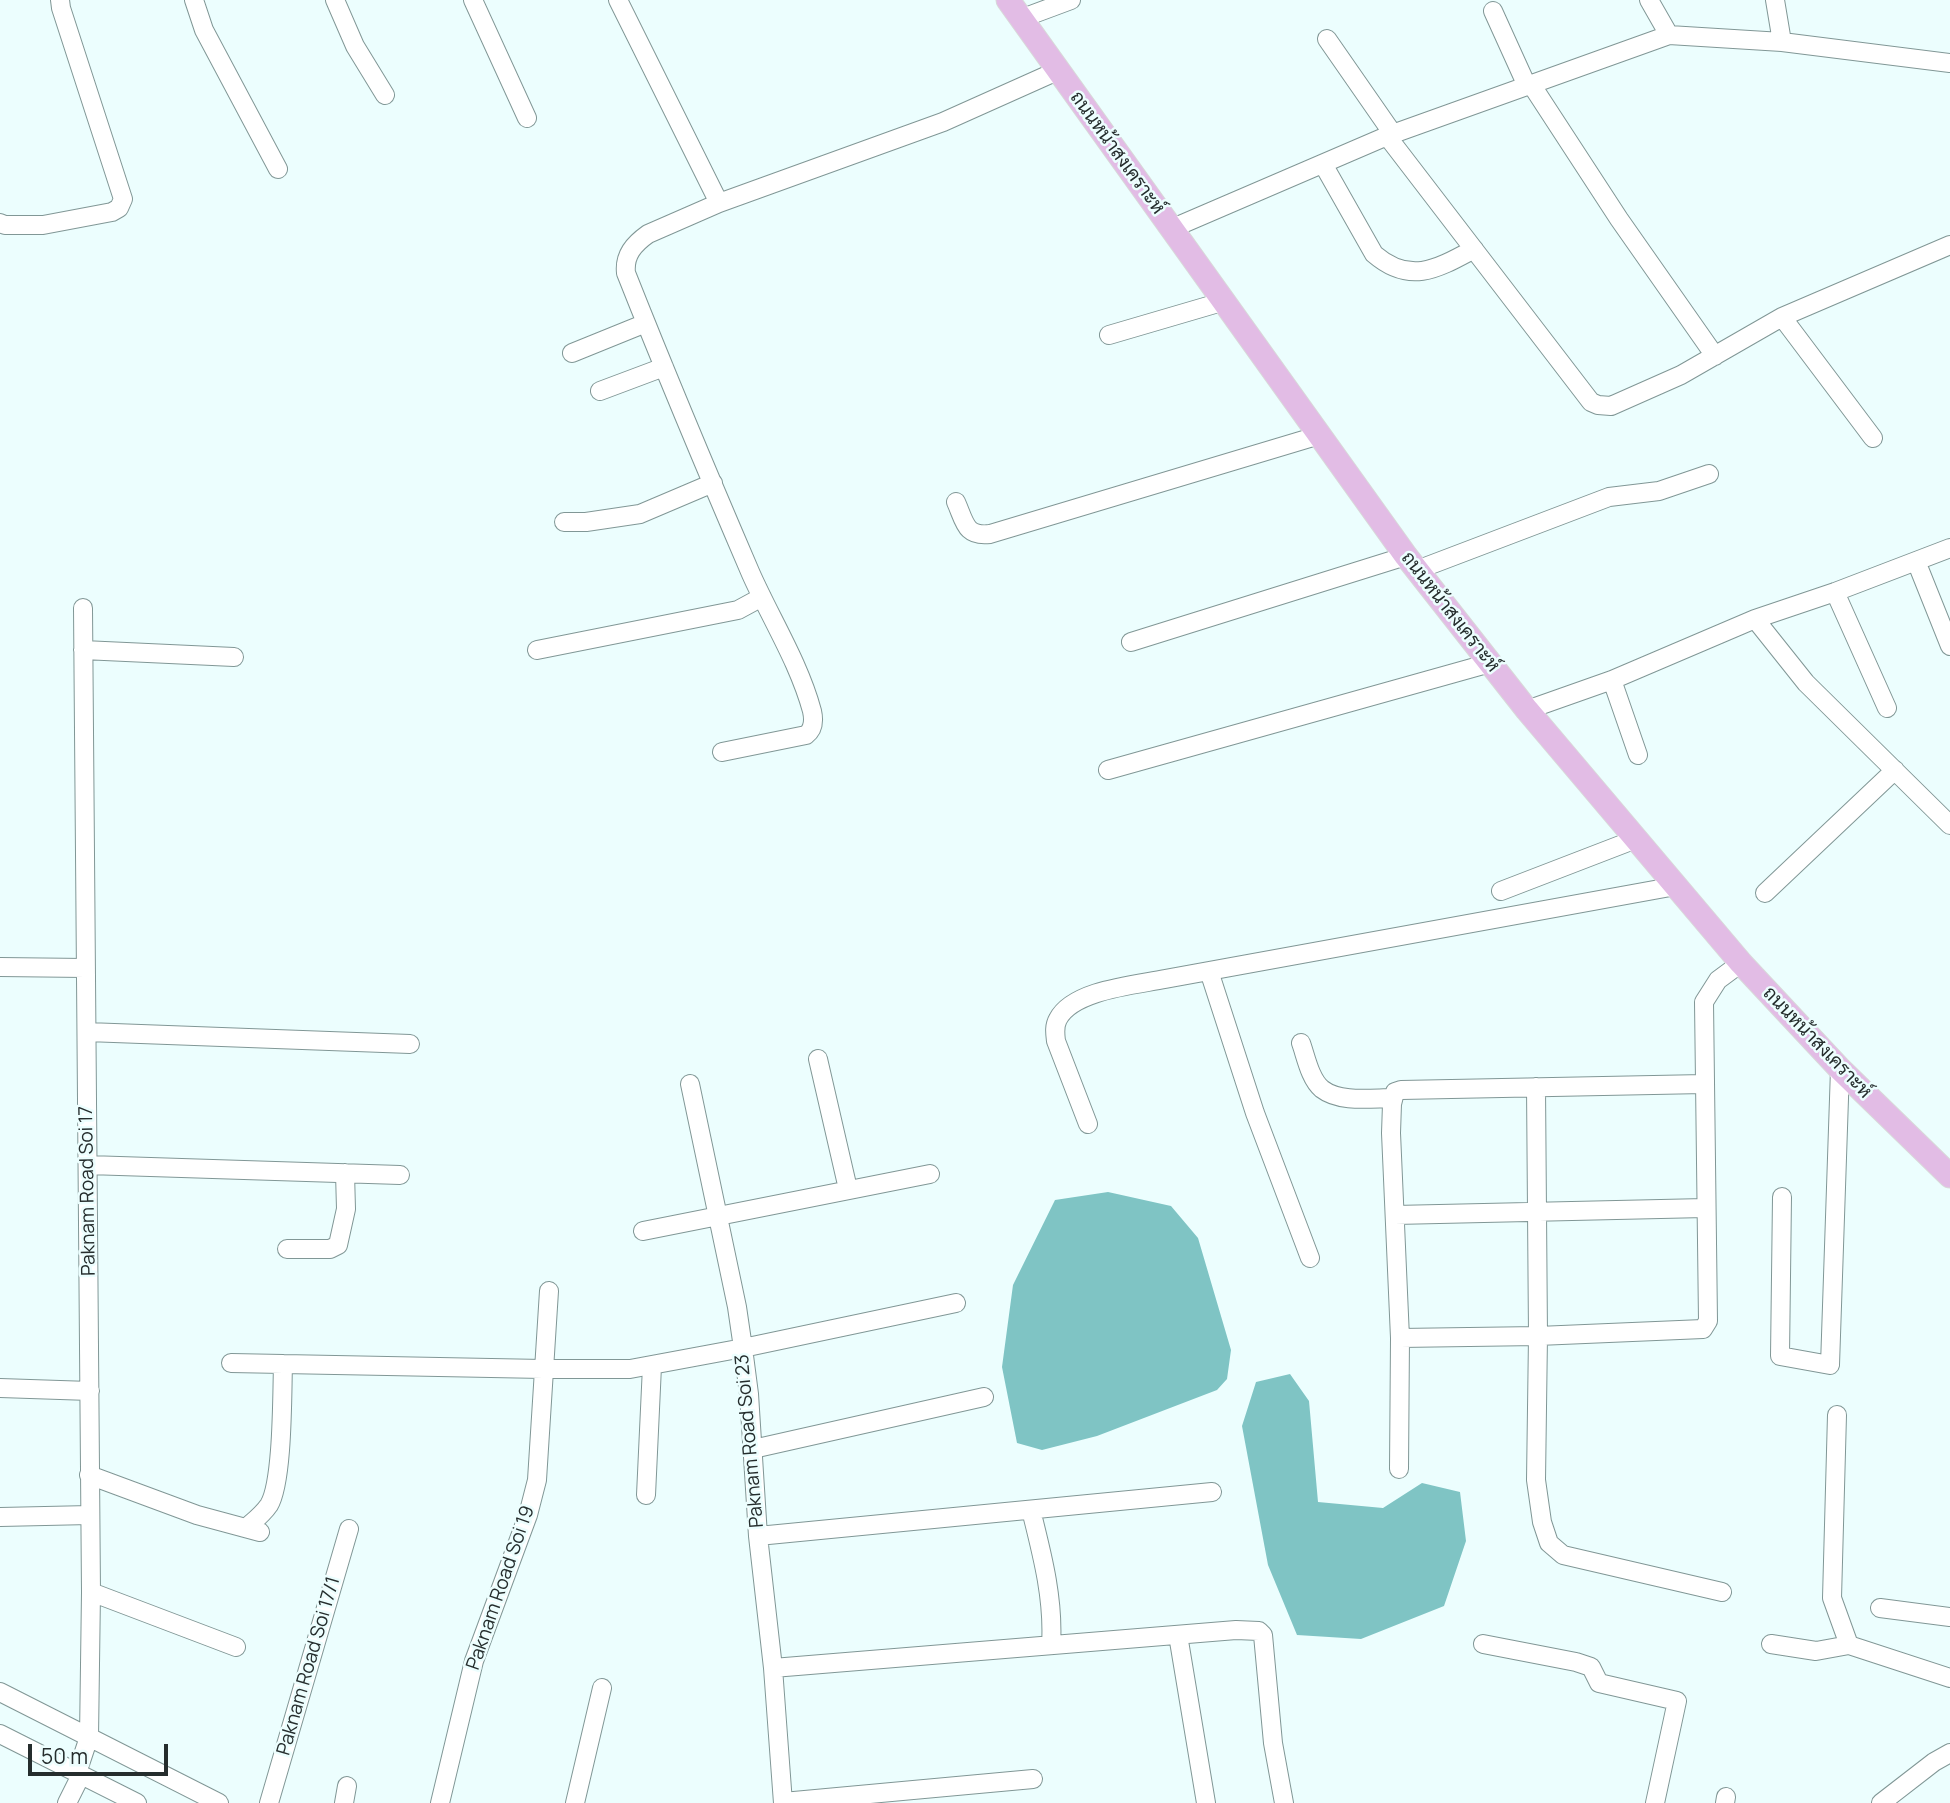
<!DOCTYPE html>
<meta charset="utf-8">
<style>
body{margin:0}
#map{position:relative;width:1950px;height:1803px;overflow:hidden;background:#ecfefe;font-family:Manrope,sans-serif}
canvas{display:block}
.scale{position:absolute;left:28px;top:1744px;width:140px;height:32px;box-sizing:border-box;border:4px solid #252d2d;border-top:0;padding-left:9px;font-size:21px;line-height:24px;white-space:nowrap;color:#252d2d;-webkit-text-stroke:5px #ecfefe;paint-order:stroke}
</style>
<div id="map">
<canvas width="1950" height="1803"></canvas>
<div class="scale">50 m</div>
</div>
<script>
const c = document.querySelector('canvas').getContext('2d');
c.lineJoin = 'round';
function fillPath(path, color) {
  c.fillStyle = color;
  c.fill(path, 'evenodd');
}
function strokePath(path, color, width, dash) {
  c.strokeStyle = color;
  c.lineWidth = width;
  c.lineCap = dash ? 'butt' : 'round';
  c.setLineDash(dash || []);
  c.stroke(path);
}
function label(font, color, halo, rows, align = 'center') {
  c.font = font + ' Manrope,Sarabun,sans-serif';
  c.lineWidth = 5;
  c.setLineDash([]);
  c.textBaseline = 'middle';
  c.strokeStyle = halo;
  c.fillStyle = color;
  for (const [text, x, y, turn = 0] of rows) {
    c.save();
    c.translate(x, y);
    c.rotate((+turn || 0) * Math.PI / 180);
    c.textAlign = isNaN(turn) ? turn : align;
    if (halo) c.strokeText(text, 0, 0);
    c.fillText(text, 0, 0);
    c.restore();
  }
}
const forest = new Path2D(`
 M 1108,1192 L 1171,1206 L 1198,1238 L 1231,1350 L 1227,1379 L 1217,1390 L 1097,1436 L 1042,1450 L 1017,1443 L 1002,1367 L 1013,1285 L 1055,1200 Z
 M 1290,1374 L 1309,1401 L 1318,1502 L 1383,1508 L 1422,1483 L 1460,1492 L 1466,1541 L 1444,1606 L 1361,1639 L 1297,1635 L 1268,1565 L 1242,1426 L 1256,1382 Z`);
const minor = new Path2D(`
 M 194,0 L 204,30 L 278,169
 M 335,0 L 355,46 L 385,95
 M 473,0 L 527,118
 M 618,0 L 719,203
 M 1649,0 L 1669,35
 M 1775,0 L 1782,42
 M 1493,11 L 1527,86
 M 1020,19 L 1071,0
 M 1327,39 L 1393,134
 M 1531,84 L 1619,219 L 1715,356
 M 1387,136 L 1591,402 L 1598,405 L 1611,406 L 1681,375 L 1782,317 L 1950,245
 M 1323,164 L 1374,254 C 1410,285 1437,269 1474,249
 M 0,223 L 5,225 L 43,225 L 112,212 L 119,208 L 123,199 L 61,8 L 60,0
 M 1173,228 L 1387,136 L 1669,35 L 1782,42 L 1950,63
 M 1782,317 L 1873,438
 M 1109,335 L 1225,301
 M 572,353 L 646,323
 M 600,391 L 664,367
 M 956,502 C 965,522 965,537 990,534 L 1320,435
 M 564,522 L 586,522 L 640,514 L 713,483
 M 1916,561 L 1950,646
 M 1417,570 L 1609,497 L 1659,491 L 1709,474
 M 1835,592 L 1887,708
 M 1755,619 L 1806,683 L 1950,825
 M 1131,642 L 1406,556
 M 83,650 L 234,657
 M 537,650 L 738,610 L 762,597
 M 1612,680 L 1638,755
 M 1527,710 L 1612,680 L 1755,619 L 1835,592 L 1950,548
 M 722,752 L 806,735 C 814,729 814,720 812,711 C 799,663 771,619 751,574 C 708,474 666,374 626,273 C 624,255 634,244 648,234 L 719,203 L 943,122 L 1057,71
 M 1108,770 L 1490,663
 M 1501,891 L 1636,839
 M 1765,893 L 1895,770
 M 0,967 L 85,968
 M 1209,971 L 1255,1113 L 1310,1258
 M 87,1032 L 410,1044
 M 1301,1043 C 1306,1057 1310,1079 1322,1089 C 1340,1103 1372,1098 1393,1098
 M 818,1059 L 848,1189
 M 690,1084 L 737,1307 L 743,1348 L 749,1394 L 758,1536 L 773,1668 L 783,1803
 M 1536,1087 L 1538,1336 L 1536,1480 L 1542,1522 L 1549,1543 L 1563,1555 L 1722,1592
 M 1088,1124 L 1056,1041 C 1055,1033 1054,1026 1058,1019 C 1073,990 1135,985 1165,979 L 1676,886
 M 88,1165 L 400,1175
 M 1782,1197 L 1780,1356 L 1830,1365 L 1840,1069
 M 1395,1215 L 1705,1208
 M 643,1231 L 930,1174
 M 287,1249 L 330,1249 L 338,1245 L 346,1209 L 345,1173
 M 1400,1338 L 1538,1336 L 1703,1329 L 1708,1321 L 1704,1002 L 1718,980 L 1741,963
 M 231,1363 L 543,1369 L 630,1369 L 743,1348 L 956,1303
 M 0,1388 L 90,1391
 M 1837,1415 L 1832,1598 L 1849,1645 L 1950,1678
 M 753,1449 L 984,1397
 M 1399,1469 L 1400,1338 L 1391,1133 L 1392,1104 L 1395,1092 L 1401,1090 L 1704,1084
 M 89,1475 L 197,1515 L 260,1532
 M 646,1495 L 652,1366
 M 1031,1510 C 1042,1554 1054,1599 1051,1645
 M 0,1517 L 90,1515
 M 246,1528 C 254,1521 263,1514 269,1505 C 283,1482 282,1394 283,1364
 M 758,1536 L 1212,1492
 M 91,1592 L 236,1647
 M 1880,1608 L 1950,1617
 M 1178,1635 L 1206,1803
 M 1483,1644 L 1576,1662 L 1591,1667 L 1599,1683 L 1677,1701 L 1655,1803
 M 1771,1644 L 1816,1651 L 1849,1645
 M 773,1668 L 1236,1630 L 1259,1631 L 1263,1635 L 1273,1743 L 1284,1803
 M 0,1692 L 219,1803
 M 0,1734 L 137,1803
 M 77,1773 L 89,1737 L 91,1592 L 83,608
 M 783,1802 L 1033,1779
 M 67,1803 L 81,1775
 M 269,1803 L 349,1529
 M 344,1803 L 347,1786
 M 440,1803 L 474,1661 L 528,1515 L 537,1480 L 549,1291
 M 575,1803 L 602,1688
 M 1725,1803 L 1726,1797
 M 1881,1803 L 1934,1762 L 1950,1753`);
const major = new Path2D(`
 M 1008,0 L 1406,556 L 1527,710 L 1741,963 L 1840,1069 L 1950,1176`);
const streetNames = [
 ["ถนนหน้าสงเคราะห์",1117,153,54],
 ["ถนนหน้าสงเคราะห์",1450,612,52],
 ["ถนนหน้าสงเคราะห์",1817,1043,46],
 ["Paknam Road Soi 17",88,1191,-91],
 ["Paknam Road Soi 23",750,1441,-95],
 ["Paknam Road Soi 19",501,1588,-71],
 ["Paknam Road Soi 17/1",309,1666,-74]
];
fillPath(forest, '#7fc4c4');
strokePath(minor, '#819796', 20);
strokePath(major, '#d8d9d9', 25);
strokePath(minor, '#fff', 18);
strokePath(major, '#e2bce5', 23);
label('19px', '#252d2d', '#ecfefe', streetNames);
</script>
